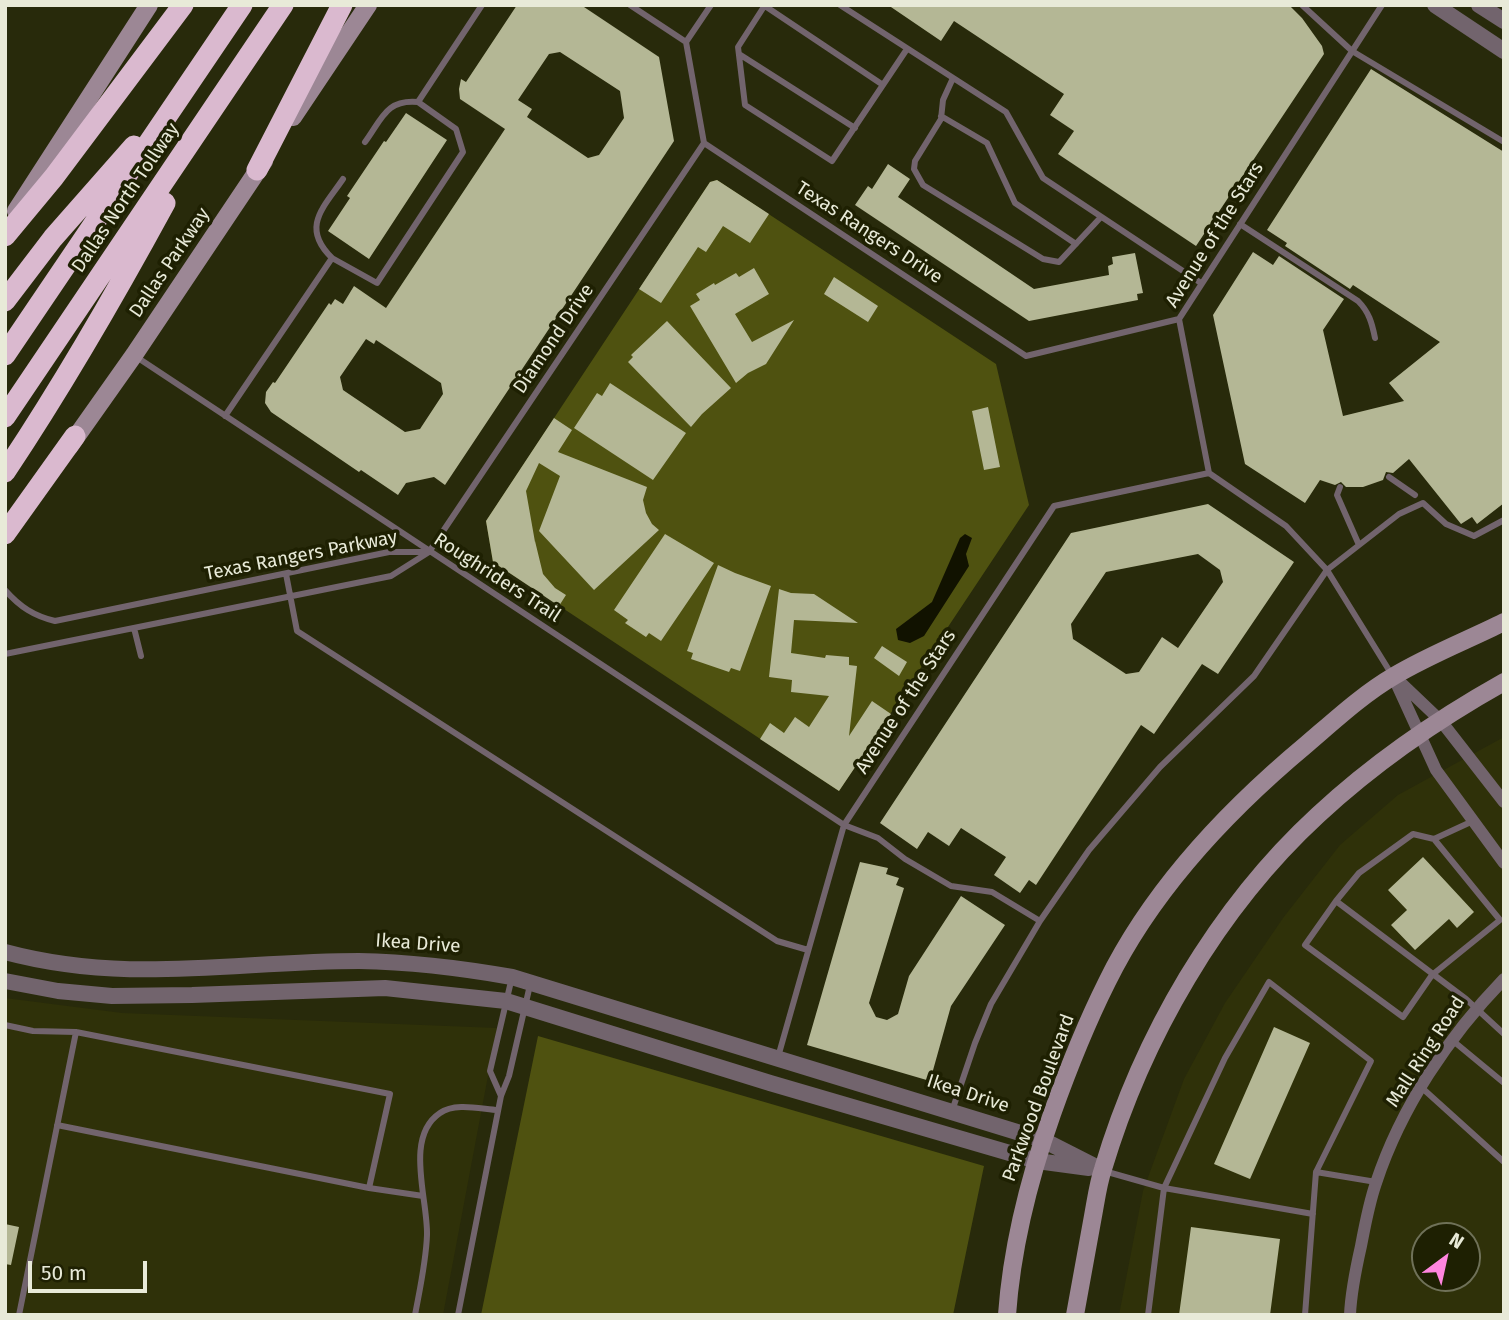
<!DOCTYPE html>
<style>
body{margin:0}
#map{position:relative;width:1509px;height:1320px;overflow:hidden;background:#282a0b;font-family:"Fira Sans",sans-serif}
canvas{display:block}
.frame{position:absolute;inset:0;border:7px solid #e8ead8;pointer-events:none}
.north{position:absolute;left:1411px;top:1222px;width:70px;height:70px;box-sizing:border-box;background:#1e2002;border:2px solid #6f7158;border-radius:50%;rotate:33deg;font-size:19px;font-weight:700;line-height:28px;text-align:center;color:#e8ead8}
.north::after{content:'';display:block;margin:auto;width:24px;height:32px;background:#ff85df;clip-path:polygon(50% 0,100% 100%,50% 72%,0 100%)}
.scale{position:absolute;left:28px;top:1261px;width:119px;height:32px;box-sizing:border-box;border:4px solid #e8ead8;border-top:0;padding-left:9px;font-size:21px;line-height:24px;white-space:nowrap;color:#e8ead8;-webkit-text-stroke:5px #1e2002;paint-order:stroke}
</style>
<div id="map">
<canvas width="1509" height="1320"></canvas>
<div class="frame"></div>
<div class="north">N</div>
<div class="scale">50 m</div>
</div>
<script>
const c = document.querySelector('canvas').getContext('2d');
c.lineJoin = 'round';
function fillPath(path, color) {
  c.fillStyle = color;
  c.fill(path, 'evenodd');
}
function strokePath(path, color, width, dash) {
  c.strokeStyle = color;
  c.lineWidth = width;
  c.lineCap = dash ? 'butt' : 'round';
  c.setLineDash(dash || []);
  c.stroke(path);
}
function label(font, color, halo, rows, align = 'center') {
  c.font = font + ' "Fira Sans",sans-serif';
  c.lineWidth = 7;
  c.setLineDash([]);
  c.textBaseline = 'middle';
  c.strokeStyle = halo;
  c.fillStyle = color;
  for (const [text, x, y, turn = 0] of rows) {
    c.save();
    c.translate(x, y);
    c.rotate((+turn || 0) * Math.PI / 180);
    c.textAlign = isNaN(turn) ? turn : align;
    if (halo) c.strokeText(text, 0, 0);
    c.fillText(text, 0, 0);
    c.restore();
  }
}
const built = new Path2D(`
 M 1504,737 L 1504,1315 L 1119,1315 L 1143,1191 L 1184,1079 L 1225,1003 L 1283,918 L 1340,845 L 1398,795 ZM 1425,1236 L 1467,1236 L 1467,1278 L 1425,1278 Z
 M 5,998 L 122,1013 L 497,1028 L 443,1315 L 5,1315 Z`);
const green = new Path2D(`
 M 717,180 L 996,364 L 1029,505 L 839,791 L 493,562 L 486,521 L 710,182 Z
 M 538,1036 L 984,1166 L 953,1315 L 481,1315 Z`);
const water = new Path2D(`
 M 965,534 L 972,538 L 966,554 L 969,566 L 924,636 L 910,643 L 898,640 L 896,629 L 932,602 L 960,538 Z`);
const building = new Path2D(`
 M 517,5 L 581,5 L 659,57 L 674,141 L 445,485 L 434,477 L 406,483 L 398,495 L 361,470 L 359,472 L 271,412 L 265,403 L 266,392 L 273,382 L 275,383 L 329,303 L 331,305 L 335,299 L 343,304 L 354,286 L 386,308 L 505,129 L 460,99 L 459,89 L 461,79 L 466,82 ZM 560,52 L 620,91 L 624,118 L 599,155 L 588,158 L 527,117 L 532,109 L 518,100 L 549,54 ZM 366,339 L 374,344 L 376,340 L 441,383 L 443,394 L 420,429 L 405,432 L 343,390 L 340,377 Z
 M 888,5 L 1289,5 L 1302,18 L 1322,46 L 1324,54 L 1196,246 L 1058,154 L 1074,131 L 1050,115 L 1064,94 L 954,21 L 941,41 Z
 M 1371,69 L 1504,152 L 1504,503 L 1477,524 L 1472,517 L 1461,524 L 1409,459 L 1393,473 L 1386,472 L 1383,480 L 1363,487 L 1346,487 L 1341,482 L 1335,485 L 1320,480 L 1305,503 L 1245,464 L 1213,315 L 1253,252 L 1273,265 L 1279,256 L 1344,299 L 1323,330 L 1343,416 L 1404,401 L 1389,383 L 1440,342 L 1353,285 L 1350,289 L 1285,246 L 1287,243 L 1267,230 Z
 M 406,113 L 447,140 L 369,259 L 328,231 L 350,198 L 347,196 L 384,141 L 386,142 Z
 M 888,164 L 910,179 L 898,197 L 1034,289 L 1109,275 L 1108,266 L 1113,264 L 1112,257 L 1135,253 L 1143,293 L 1137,294 L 1138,300 L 1029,321 L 855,205 L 868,186 L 872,189 Z
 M 717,180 L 769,214 L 750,243 L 723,226 L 706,252 L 698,247 L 661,303 L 639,289 L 710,182 Z
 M 754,268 L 769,294 L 735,314 L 752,342 L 794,320 L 766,364 L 748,373 L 736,383 L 690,306 L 700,300 L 696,294 L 714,283 L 715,285 L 736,273 L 739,277 Z
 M 834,277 L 878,306 L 868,322 L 824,294 Z
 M 667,321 L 731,388 L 702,414 L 691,427 L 628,362 L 633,357 L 631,355 Z
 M 610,383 L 686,433 L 653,480 L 574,428 L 597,393 L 602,396 Z
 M 988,407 L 1000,467 L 984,470 L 972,411 Z
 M 554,418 L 572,430 L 558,452 L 647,487 L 643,500 L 646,513 L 652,524 L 659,530 L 594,590 L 539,531 L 560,476 L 539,463 L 526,491 L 535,542 L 535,541 L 543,574 L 555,588 L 566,595 L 559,606 L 493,562 L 486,521 Z
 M 1208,504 L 1294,562 L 1218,674 L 1202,664 L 1154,734 L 1141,725 L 1036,885 L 1029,880 L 1020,893 L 994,875 L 1006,857 L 961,828 L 949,846 L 928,832 L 917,849 L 880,823 L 1071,533 ZM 1198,554 L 1220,570 L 1223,582 L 1178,648 L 1162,637 L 1139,672 L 1126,674 L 1073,639 L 1071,624 L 1106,572 Z
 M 665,534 L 714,563 L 661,641 L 649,633 L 646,637 L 625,623 L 628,620 L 614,610 Z
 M 718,565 L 735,573 L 771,586 L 740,671 L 731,668 L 729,672 L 691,659 L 693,653 L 687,651 Z
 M 779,589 L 791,593 L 814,594 L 858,623 L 794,620 L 791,653 L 825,658 L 826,655 L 849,657 L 849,665 L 857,666 L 849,736 L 872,701 L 891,714 L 839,791 L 760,739 L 770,723 L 784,733 L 795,717 L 809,727 L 829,696 L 791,692 L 792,680 L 769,677 Z
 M 882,646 L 907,662 L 899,676 L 874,658 Z
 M 1423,857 L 1474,912 L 1457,928 L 1449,919 L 1415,950 L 1391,925 L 1407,910 L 1388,890 Z
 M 860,862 L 888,868 L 886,874 L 899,878 L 896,885 L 904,888 L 869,1003 L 876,1017 L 887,1020 L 898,1014 L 909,976 L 961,896 L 1005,925 L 951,1006 L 930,1081 L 807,1045 Z
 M 1274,1027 L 1310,1043 L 1250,1179 L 1214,1164 Z
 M 5,1224 L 19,1227 L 11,1265 L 5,1264 Z
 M 1191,1227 L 1280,1239 L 1270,1315 L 1179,1315 Z`);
const service = new Path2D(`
 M 630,5 L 686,42 L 704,143 L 1026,356 L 1179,319
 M 765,5 L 738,47 L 745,105 L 832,161 L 907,49
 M 840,5 L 1006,112 L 1043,178 L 1201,283
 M 1302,5 L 1352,51 L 1504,142
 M 765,6 L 883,85
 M 686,42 L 711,5
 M 739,54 L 855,128
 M 953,78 L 943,100 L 941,119 L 915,161 L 914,169 L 923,185 L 1043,259 L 1059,262 L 1101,217
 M 941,116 L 987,143 L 1015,203 L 1076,244
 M 365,142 C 382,119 386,99 418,102
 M 1240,224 L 1358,301 C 1369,312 1372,323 1375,338
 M 332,258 C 300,227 324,207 343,179
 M 135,356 L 844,825 L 878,838 L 905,859 L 951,886 L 992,892 L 1040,921
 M 225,416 L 332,258 L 377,283 L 463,152 L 456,129 L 418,102 L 482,5
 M 1209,473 L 1179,319 L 1382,5
 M 1209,473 L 1286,526 L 1327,570 L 1392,675
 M 1389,477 L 1415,495
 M 1340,487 L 1337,495 L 1359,545
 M 286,574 L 297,631 L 777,941 L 808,950
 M 5,590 C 20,607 34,616 55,621 L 389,552 L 427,552
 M 134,628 L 141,656
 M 5,654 L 391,576 L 429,552 L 704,143
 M 1434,839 L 1500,920 L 1432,975 L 1403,1017 L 1305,945 L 1336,901 L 1359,873 L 1413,834 L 1434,839 L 1473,821
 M 1336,901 L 1466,999 L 1504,1034
 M 5,1025 L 33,1031 L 76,1032 L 390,1094 L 369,1188
 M 1452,1040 L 1504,1083
 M 778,1057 L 844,825 L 1054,506 L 1209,473
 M 1421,1087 L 1504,1162
 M 501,1096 L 490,1071 L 512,977
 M 952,1111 L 975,1043 L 991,1004 L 1040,921 L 1089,850 L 1160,767 L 1254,676 L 1327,570 L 1399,514 L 1423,503 L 1446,524 L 1474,536 L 1504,520
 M 57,1125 L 369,1188 L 423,1196
 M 1104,1171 L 1164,1188 L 1313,1214
 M 19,1315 L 76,1032
 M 415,1315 C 420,1288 426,1262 427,1235 C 428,1199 404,1137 440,1113 C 455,1102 481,1109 498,1110
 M 458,1315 L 501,1096 L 509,1076 L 530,985
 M 1148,1315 L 1164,1188 L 1225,1058 L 1269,982 L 1371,1061 L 1316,1172
 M 1305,1315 L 1316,1172 L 1376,1182`);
const minor = new Path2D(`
 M 1393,676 L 1436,770 L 1504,863
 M 1399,681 L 1441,721 L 1504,802
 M 1350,1315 C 1351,1291 1356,1268 1361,1246 C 1365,1225 1369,1203 1376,1183 C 1401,1107 1449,1036 1504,979`);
const tertiary = new Path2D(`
 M 1435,5 L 1504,51
 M 1479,5 L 1504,21
 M 5,952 C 128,985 236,961 359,961 C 412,962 461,968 512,977 L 1043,1140 L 1102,1170
 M 5,981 L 58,991 L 112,996 L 192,995 L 385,988 L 506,1001 L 770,1083 L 1037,1161 L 1089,1168`);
const secondary = new Path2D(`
 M 293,117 L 368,5
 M 16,211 L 149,5
 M 69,447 L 134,355 L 264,161
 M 1007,1315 C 1012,1245 1029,1179 1052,1114 C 1068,1069 1086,1024 1107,982 C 1152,890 1229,809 1307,744 C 1334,721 1363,694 1394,676 C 1429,655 1468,640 1504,622
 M 1075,1315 C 1081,1282 1087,1249 1093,1216 C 1096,1200 1098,1184 1103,1169 C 1142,1038 1217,908 1318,815 C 1374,763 1438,719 1504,682`);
const motorway = new Path2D(`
 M 257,170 L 342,5
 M 5,236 L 54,177 L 183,5
 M 5,301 L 53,238 L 134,146
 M 5,355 L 242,5
 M 5,417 L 283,5
 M 5,472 C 63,385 115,295 165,203
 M 5,534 L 75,436`);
const streetNames = [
 ["Dallas North Tollway",126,198,-56],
 ["Texas Rangers Drive",869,233,33],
 ["Avenue of the Stars",1215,235,-58],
 ["Dallas Parkway",170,263,-56],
 ["Diamond Drive",554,339,-56],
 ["Texas Rangers Parkway",301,556,-11],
 ["Roughriders Trail",497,578,33],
 ["Avenue of the Stars",906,702,-57],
 ["Ikea Drive",418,944,4],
 ["Mall Ring Road",1426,1052,-57],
 ["Ikea Drive",968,1094,18],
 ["Parkwood Boulevard",1039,1098,-70]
];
fillPath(built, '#2f3109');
fillPath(green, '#4f5210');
fillPath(water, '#111200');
fillPath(building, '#b4b795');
strokePath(service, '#72646d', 6);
strokePath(minor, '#72646d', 12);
strokePath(tertiary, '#72646d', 16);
strokePath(secondary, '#9c8795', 18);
strokePath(motorway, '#dab9cf', 21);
label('19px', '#e8ead8', '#1e2002', streetNames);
</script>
